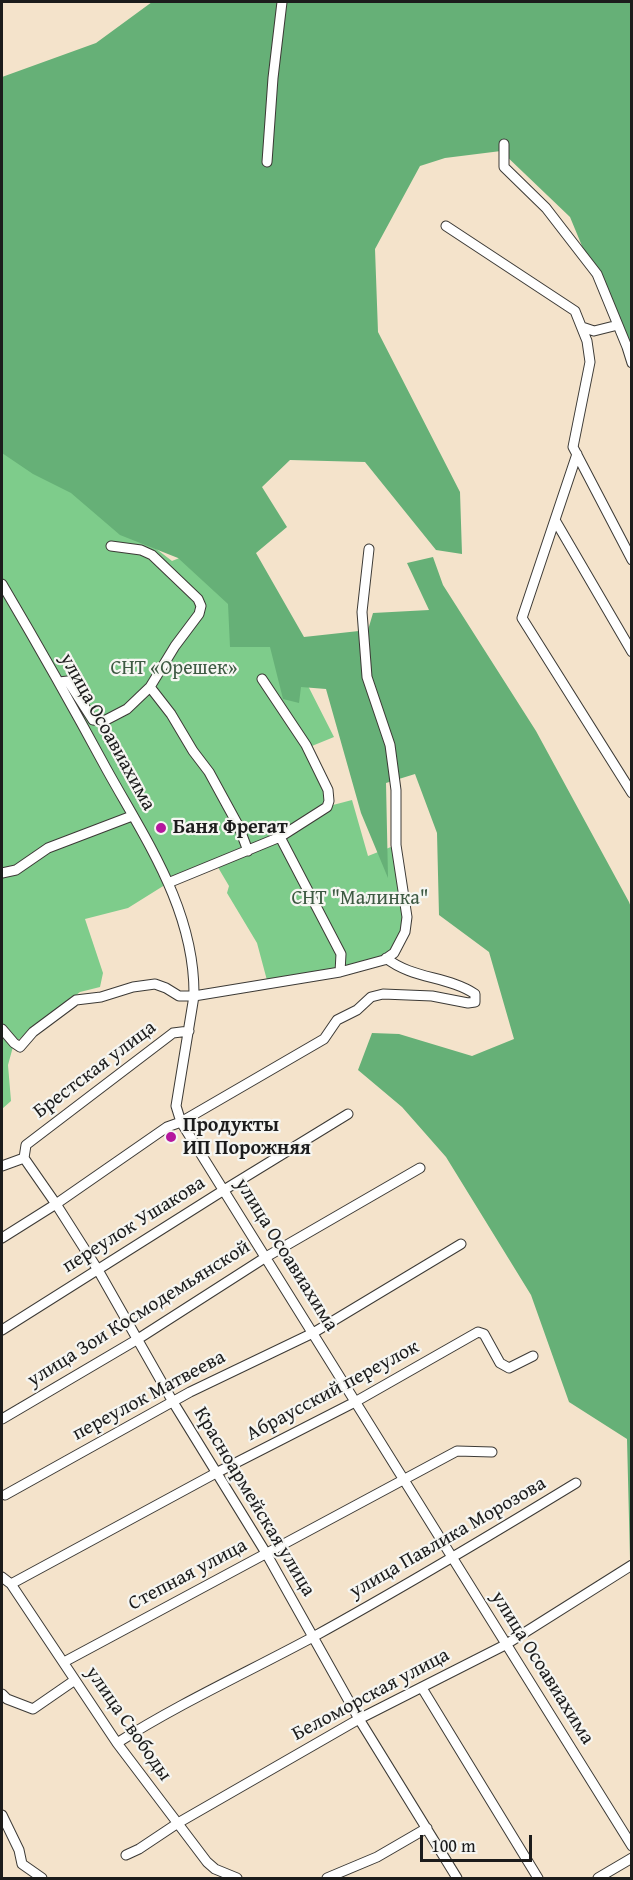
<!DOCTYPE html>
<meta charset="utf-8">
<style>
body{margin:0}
#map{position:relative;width:633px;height:1880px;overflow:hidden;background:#f4e3cb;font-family:"Gentium Book Plus",serif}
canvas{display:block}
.frame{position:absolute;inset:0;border:3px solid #1c1c1c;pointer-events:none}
.scale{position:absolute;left:420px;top:1835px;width:112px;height:27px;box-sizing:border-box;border:3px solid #1c1c1c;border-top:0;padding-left:8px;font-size:18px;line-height:21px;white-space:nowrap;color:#1c1c1c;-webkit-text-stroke:4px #f6f6f2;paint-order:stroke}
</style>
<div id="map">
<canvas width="633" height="1880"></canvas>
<div class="frame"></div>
<div class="scale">100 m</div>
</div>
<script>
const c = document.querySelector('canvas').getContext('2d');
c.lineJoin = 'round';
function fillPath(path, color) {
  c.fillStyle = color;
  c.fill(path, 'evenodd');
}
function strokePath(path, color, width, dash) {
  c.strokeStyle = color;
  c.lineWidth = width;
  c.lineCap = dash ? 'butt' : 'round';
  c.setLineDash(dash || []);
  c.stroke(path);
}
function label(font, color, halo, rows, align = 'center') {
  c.font = font + ' "Gentium Book Plus",serif';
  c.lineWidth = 4.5;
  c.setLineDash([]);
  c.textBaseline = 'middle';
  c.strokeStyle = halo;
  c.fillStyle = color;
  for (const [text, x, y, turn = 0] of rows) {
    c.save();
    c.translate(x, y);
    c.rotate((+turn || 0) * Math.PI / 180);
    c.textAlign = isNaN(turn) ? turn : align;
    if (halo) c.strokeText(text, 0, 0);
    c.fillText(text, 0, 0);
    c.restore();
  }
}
const green = new Path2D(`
 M 2,430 L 172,561 L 224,540 L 303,676 L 334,737 L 307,748 L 329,801 L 333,805 L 352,800 L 368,856 L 396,845 L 405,932 L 384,960 L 268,984 L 257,943 L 227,893 L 229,886 L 216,864 L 168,883 L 128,908 L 85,919 L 103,973 L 100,987 L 80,992 L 14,1043 L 8,1065 L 11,1101 L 2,1109 Z`);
const forest = new Path2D(`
 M 152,2 L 631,2 L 631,353 L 618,333 L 570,217 L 501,151 L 445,158 L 420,166 L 375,249 L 378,332 L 460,492 L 462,554 L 436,550 L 365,462 L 290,460 L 262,487 L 287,527 L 256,553 L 304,637 L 368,630 L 373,613 L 429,610 L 407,563 L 433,557 L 443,585 L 536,731 L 629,902 L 632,910 L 631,1567 L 630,1559 L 627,1439 L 569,1402 L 531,1295 L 446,1157 L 402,1107 L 358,1070 L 372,1033 L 399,1034 L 472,1056 L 514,1039 L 489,952 L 439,915 L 437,833 L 415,774 L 386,783 L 388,878 L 361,813 L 326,689 L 301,687 L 299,703 L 283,699 L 270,647 L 230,647 L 228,604 L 178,558 L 120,535 L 71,493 L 33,474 L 2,453 L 2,77 L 96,43 Z`);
const minor = new Path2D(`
 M 504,144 L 504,167 L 546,208 L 597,274 L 627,347 L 632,363
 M 267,162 L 273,78 L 282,2
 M 446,226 L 575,311 L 587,341 L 590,362 L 573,447 L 632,560
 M 582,327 L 594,331 L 618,325
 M 577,454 L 522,618 L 632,793
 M 555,520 L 632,652
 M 2,584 C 38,645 73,707 107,770 C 147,842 195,911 194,996 L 176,1106 L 181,1122 L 632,1846
 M 59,682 L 68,681 L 93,720 L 104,721 L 127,709 L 150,687 L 175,646 L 199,614 L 201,606 L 198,599 L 152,555 L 141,550 L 111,546
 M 150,687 L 171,714 L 193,751 L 209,772 L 239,827 L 248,851
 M 280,837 L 341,954 L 340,972
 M 2,873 L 16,870 L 48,848 L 132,816
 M 168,883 L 280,837 L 327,807 L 329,801 L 328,790 L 306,745 L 262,679
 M 2,1029 L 14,1043 L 20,1047 L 33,1032 L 76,1000 L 101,997 L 133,987 L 155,984 L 166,988 L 179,996 L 194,996 L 340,972 L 384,960 L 394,953 L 405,932 L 407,917 L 396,845 L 396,790 L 390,745 L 367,677 L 362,612 L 369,549
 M 189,1031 L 173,1033 L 26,1145 L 24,1158 L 56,1204 L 98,1270 L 173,1402 L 266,1553 L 359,1719 L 457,1878
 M 2,1166 L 24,1158
 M 2,1238 L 56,1204 L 167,1127 L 181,1122 L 324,1039 L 337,1020 L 357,1010 L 371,997 L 383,994 L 432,996 L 468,1003 L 475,1002 L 475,994 C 448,976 412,979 386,958
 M 2,1330 L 224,1190 L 348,1114
 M 2,1419 L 138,1339 L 266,1257 L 420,1168
 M 5,1495 L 190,1392 L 313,1333 L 461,1244
 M 2,1577 L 11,1584 L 117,1743 L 207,1862 L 215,1869 L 237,1878
 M 11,1584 L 216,1473 L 355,1402 L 478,1332 L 484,1334 L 500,1363 L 509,1368 L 533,1356
 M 64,1662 L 457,1451 L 492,1452
 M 422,1688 L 538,1878
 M 2,1694 L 7,1699 L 33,1709 L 75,1680
 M 117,1743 C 180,1703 248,1672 313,1637 C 402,1588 489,1536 576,1483
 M 2,1815 L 19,1850 L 22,1864 L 42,1878
 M 126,1855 L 139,1849 L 178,1823 L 359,1719 L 505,1645 L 632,1565
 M 327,1878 L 377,1857 L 427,1828
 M 598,1878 L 632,1858`);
const markers = [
 [161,828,6,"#b5179e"],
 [171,1137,6,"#b5179e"]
];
const parkNames = [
 ["СНТ «Орешек»",174,669],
 ["СНТ \"Малинка\"",360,899]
];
const streetNames = [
 ["улица Осоавиахима",107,732,61],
 ["Брестская улица",95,1070,-37],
 ["переулок Ушакова",134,1225,-32],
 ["улица Осоавиахима",286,1255,58],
 ["улица Зои Космодемьянской",139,1314,-32],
 ["Абраусский переулок",333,1391,-28],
 ["переулок Матвеева",149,1396,-28],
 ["Красноармейская улица",254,1502,59],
 ["улица Павлика Морозова",448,1538,-30],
 ["Степная улица",188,1575,-28],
 ["улица Осоавиахима",542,1668,58],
 ["Беломорская улица",371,1695,-28],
 ["улица Свободы",128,1724,55]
];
const poiNames = [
 ["Баня Фрегат",173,828],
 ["Продукты",183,1126],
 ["ИП Порожняя",183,1149]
];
fillPath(green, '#7ecc8b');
fillPath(forest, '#66b077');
strokePath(minor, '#3c3a36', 11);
strokePath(minor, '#fff', 9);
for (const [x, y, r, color] of markers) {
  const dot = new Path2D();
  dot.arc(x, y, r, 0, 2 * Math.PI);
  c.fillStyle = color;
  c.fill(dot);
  strokePath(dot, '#f6f6f2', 2);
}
label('20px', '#3e5a43', '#f6f6f2', parkNames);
label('20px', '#1c1c1c', '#f6f6f2', streetNames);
label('bold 20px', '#1c1c1c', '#f6f6f2', poiNames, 'left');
</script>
